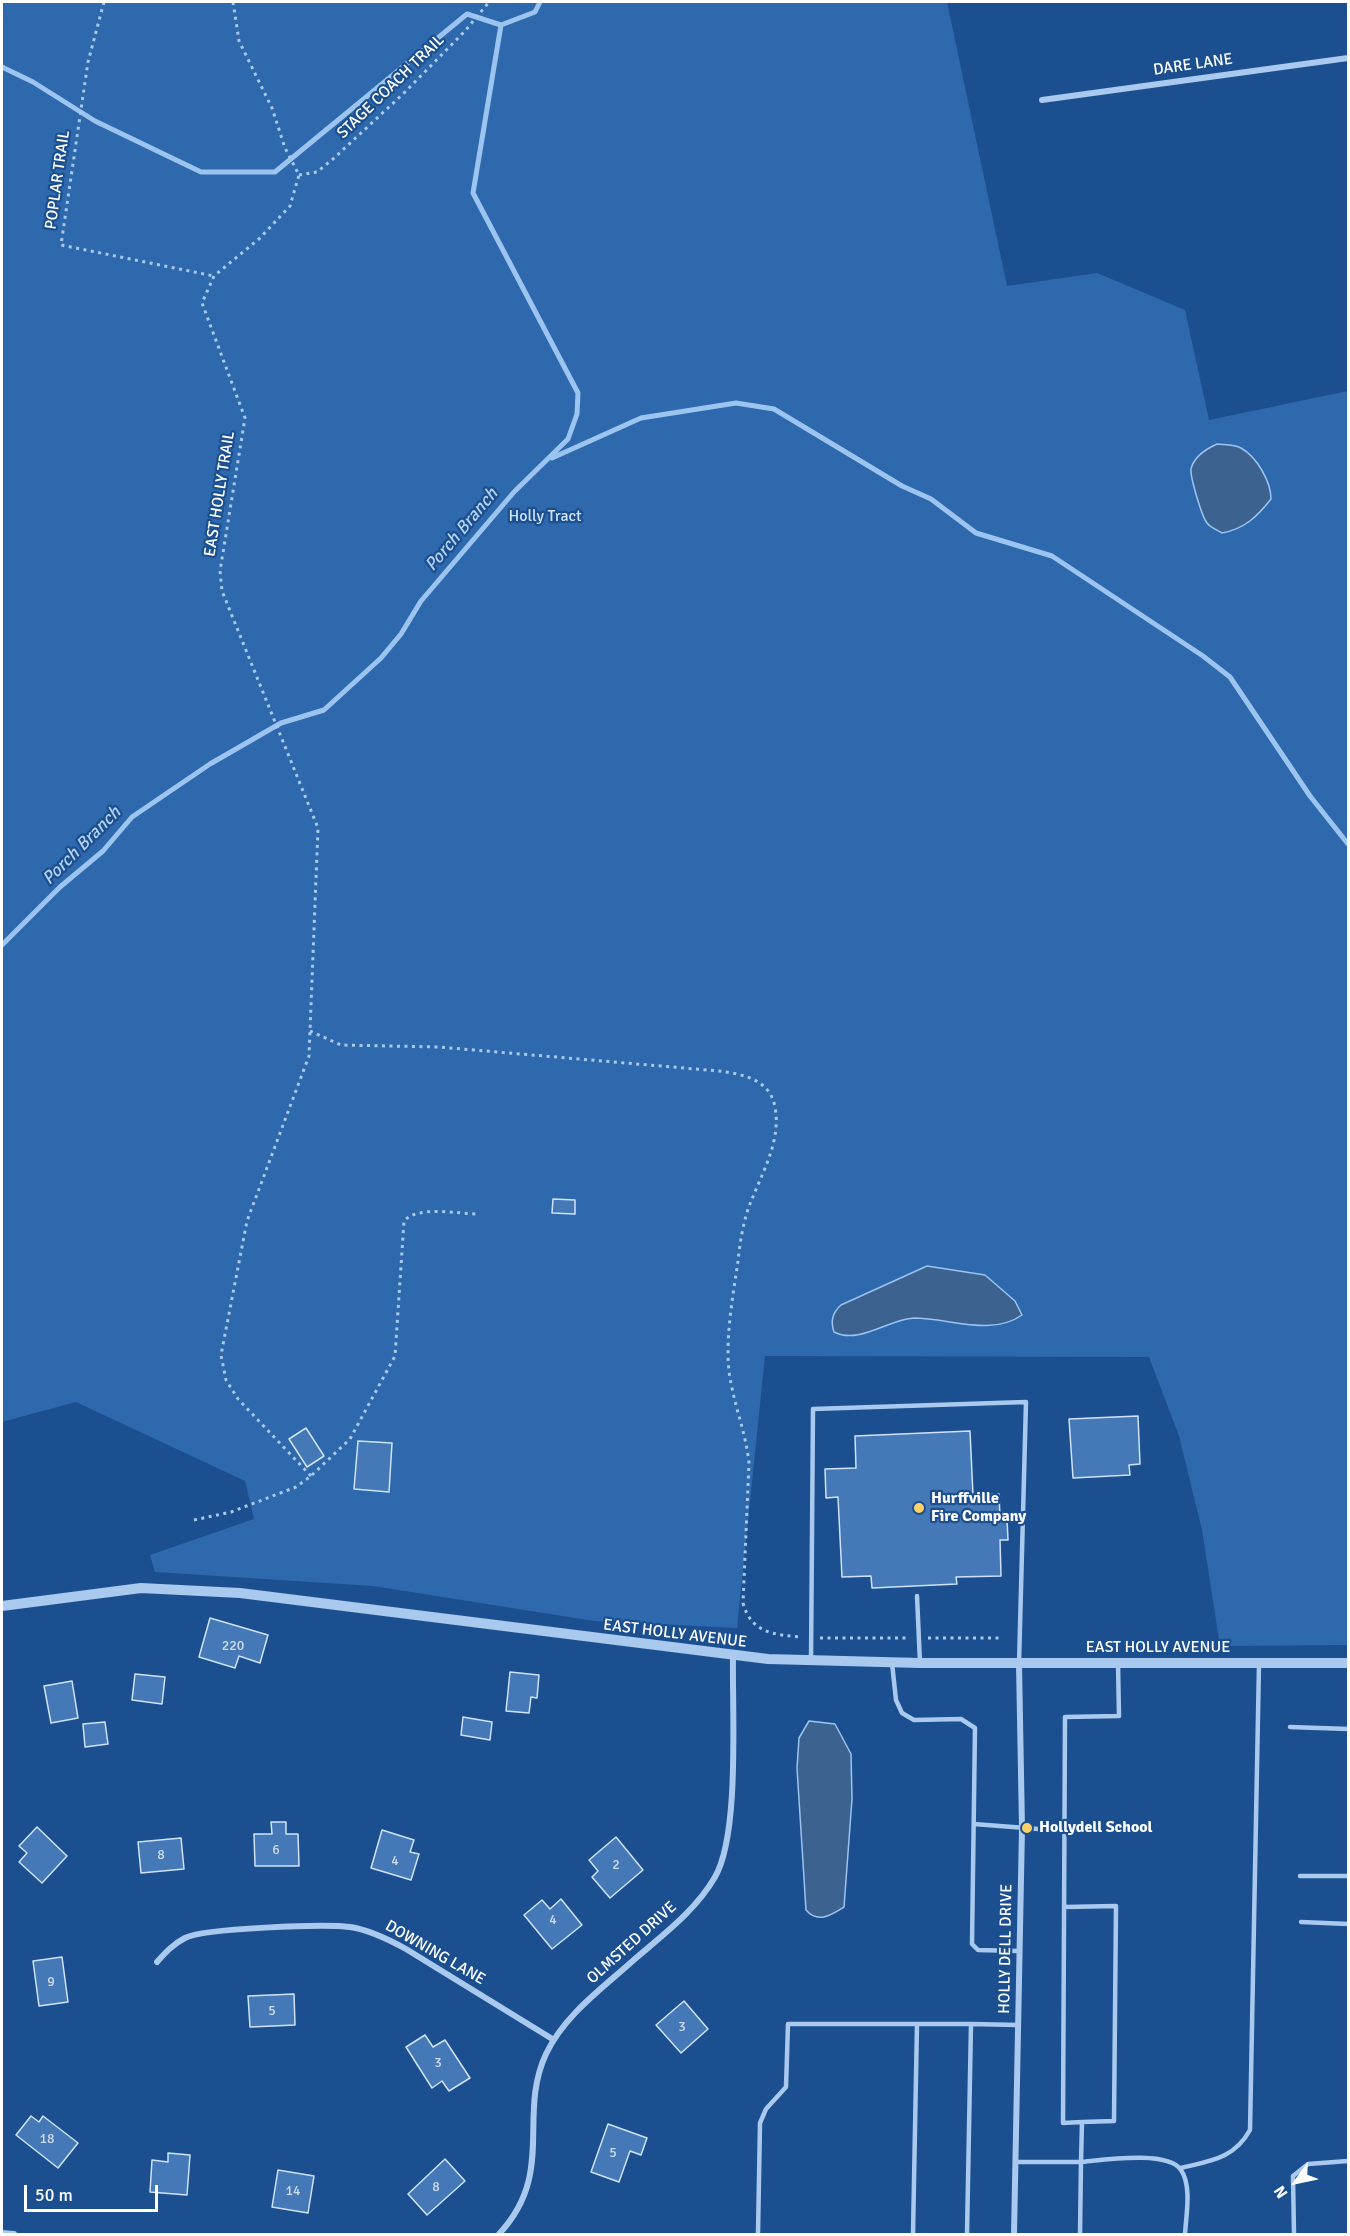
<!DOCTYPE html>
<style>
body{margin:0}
#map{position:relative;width:1350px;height:2236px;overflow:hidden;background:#1b4f8f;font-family:Signika,sans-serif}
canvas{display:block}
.frame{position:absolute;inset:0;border:3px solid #fff;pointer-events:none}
.north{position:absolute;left:1266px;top:2152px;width:60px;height:60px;-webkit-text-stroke:4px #1b4f8f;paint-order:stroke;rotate:237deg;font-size:16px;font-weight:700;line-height:24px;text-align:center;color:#fff}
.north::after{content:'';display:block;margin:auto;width:21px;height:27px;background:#fff;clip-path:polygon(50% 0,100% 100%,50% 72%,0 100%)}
.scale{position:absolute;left:24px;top:2185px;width:134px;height:27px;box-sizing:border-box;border:3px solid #fff;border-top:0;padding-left:8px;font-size:18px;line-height:21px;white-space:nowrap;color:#fff;-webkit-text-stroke:4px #1b4f8f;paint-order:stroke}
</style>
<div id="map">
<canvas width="1350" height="2236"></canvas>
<div class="frame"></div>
<div class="north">N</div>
<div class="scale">50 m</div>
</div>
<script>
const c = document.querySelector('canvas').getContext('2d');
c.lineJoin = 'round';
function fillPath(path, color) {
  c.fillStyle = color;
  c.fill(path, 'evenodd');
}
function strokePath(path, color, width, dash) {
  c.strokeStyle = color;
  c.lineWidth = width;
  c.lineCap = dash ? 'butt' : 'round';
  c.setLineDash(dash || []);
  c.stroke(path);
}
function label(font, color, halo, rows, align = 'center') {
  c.font = font + ' Signika,sans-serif';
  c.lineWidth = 4.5;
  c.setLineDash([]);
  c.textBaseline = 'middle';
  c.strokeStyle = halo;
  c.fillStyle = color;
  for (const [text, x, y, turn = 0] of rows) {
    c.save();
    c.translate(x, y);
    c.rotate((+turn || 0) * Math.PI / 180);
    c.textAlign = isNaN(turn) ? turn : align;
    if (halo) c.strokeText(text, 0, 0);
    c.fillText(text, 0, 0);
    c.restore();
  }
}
const green = new Path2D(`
 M 2,2 L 947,2 L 1007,286 L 1097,273 L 1185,310 L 1209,420 L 1348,391 L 1348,1645 L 1220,1646 L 1202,1530 L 1179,1436 L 1149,1357 L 765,1356 L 737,1628 L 594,1621 L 373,1586 L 155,1572 L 150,1555 L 254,1519 L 245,1481 L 76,1402 L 2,1422 Z`);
const water = new Path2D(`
 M 1217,444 C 1224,445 1234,444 1241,448 C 1257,457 1271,482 1271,499 C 1257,517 1244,529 1222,533 C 1217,530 1211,528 1207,523 C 1202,517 1190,477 1191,469 C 1194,456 1206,449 1217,444 Z
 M 927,1266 L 985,1275 L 1015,1301 L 1022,1315 C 991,1337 949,1318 914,1318 C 889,1319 859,1345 834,1332 C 830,1321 833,1312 841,1305 Z
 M 809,1721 L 835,1724 L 851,1754 L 852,1799 L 844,1907 C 831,1915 818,1924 806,1910 L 797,1768 L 799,1738 Z`);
const stream = new Path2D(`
 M 501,25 L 535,12 L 540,2
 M 2,67 L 33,82 L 95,121 L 201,172 L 275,172 L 467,14 L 501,25
 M 552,458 L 641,418 L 736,403 L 774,409 L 902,486 L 931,499 L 976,533 L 1052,556 L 1203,656 L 1230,677 L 1310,796 L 1348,844
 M 2,945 L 60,887 L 103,851 L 132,817 L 210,764 L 281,723 L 324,710 L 381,658 L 401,634 L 421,601 L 514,492 L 568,439 L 577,414 L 578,393 L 473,193 L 501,25`);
const building = new Path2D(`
 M 553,1199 L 575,1200 L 575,1214 L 552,1213 Z
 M 1138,1416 L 1140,1464 L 1129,1465 L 1130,1475 L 1073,1478 L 1069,1419 Z
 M 306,1428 L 324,1456 L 307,1467 L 289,1439 Z
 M 970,1431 L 973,1495 L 999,1494 L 1000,1518 L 1007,1518 L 1008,1540 L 1000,1540 L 1001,1576 L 956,1577 L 957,1584 L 872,1588 L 871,1576 L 842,1577 L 838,1497 L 826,1498 L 825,1469 L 856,1468 L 855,1436 Z
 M 358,1441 L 392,1443 L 389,1492 L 354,1489 Z
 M 210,1618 L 268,1635 L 260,1663 L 239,1656 L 235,1668 L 199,1657 Z
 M 510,1672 L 539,1675 L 537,1698 L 531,1697 L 529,1713 L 506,1711 Z
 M 135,1674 L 165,1677 L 162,1704 L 132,1700 Z
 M 72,1681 L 78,1718 L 51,1723 L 44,1686 Z
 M 463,1717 L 492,1722 L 490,1740 L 461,1735 Z
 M 105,1722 L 108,1744 L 85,1747 L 83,1724 Z
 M 271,1822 L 286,1822 L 286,1834 L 298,1834 L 299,1866 L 255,1866 L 254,1834 L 272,1834 Z
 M 37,1827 L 67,1856 L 42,1883 L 19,1862 L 27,1853 L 19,1846 Z
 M 382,1830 L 414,1840 L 410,1852 L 419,1854 L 411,1880 L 371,1868 Z
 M 616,1837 L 643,1870 L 610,1898 L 592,1877 L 598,1871 L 589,1860 Z
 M 181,1838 L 184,1869 L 141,1873 L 138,1842 Z
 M 561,1899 L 582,1925 L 552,1949 L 524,1915 L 542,1900 L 550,1909 Z
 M 62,1957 L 68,2002 L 39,2006 L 33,1961 Z
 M 294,1994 L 295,2025 L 250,2027 L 248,1996 Z
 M 684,2001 L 708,2029 L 681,2053 L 656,2025 Z
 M 425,2035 L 433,2047 L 445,2040 L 470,2078 L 449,2091 L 442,2081 L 432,2088 L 406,2047 Z
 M 31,2116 L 39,2122 L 43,2116 L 78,2143 L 58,2168 L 16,2135 Z
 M 608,2124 L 647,2138 L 641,2155 L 630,2151 L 619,2182 L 591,2172 Z
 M 168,2153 L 190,2155 L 187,2195 L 150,2192 L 152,2160 L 168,2162 Z
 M 445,2159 L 465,2181 L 427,2215 L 408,2194 Z
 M 278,2170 L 314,2176 L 308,2213 L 272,2207 Z`);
const path = new Path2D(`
 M 104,2 L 88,62 L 61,245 L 214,276
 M 233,2 L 239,41 L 272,108 L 285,148 L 299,175 L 290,206 L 260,238 L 214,276 L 202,303 L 245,418 L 220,571 L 222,591 L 318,828 L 309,1056 L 247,1221 L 221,1355 L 226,1380 L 238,1399 L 311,1476
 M 299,175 L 317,172 L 333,159 L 403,94 L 465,31 L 489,2
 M 310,1031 L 341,1045 L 439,1047 L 719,1071 C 742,1074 770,1079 775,1107 C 781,1140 764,1169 752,1199 C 744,1217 740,1241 738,1261 C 733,1296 723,1348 731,1383 C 736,1410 746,1435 749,1463 L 743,1603 C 751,1633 774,1635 802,1637
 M 194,1520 L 231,1512 L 296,1487 L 311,1476 L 350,1439 L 395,1356 L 404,1221 C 418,1205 458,1214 478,1214
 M 820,1638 L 910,1638
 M 928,1638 L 1000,1638`);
const service = new Path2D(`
 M 917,1596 L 920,1663
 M 811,1661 L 813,1409 L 1026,1402 L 1019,1664
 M 892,1663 L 896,1700 L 902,1713 L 914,1720 L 961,1719 L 975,1728 L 972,1944 L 978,1950 L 1020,1951
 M 1118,1663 L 1119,1716 L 1065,1717 L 1063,2123 L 1082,2122 L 1081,2162 C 1103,2160 1168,2150 1181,2170 C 1192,2186 1186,2216 1185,2234
 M 1290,1727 L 1348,1729
 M 974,1824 L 1064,1831
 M 1300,1876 L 1348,1876
 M 1064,1907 L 1116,1906 L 1114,2121 L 1082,2122
 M 1301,1922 L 1348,1924
 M 1016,2162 L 1081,2162 L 1080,2234
 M 1181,2168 C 1210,2161 1234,2159 1250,2130 L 1259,1664
 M 758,2234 L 760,2123 L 766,2109 L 786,2087 L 788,2024 L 971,2024
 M 913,2234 L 917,2024
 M 967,2234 L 971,2024 L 1018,2025
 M 1294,2234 L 1293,2176 L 1308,2164 L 1348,2161`);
const minor = new Path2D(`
 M 1042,100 L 1348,58
 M 157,1962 C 165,1953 173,1944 185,1938 C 204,1928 325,1924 350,1927 C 370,1930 388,1939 406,1949 L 554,2040
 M 2,2233 L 14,2234
 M 499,2234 C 556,2173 517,2116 546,2054 C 565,2014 604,1987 636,1958 C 664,1934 696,1910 715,1877 C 740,1834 732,1710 733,1656
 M 1014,2234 L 1022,1828 L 1019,1664`);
const tertiary = new Path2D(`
 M 2,1606 L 141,1588 L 240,1593 L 768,1659 L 920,1663 L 1348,1663`);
const markers = [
 [919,1508,6,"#ffd166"],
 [1027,1828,6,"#ffd166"]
];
const numberNames = [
 ["220",233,1646],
 ["6",276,1850],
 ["8",161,1855],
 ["4",395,1861],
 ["2",616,1865],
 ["4",553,1920],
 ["9",51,1982],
 ["5",272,2011],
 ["3",682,2027],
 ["3",438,2063],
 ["18",47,2139],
 ["5",613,2153],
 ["8",436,2187],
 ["14",293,2191]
];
const streetNames = [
 ["DARE LANE",1193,65,-8],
 ["STAGE COACH TRAIL",391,87,-44],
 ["POPLAR TRAIL",58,180,-82],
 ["EAST HOLLY TRAIL",220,494,-81],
 ["EAST HOLLY AVENUE",675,1634,7],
 ["EAST HOLLY AVENUE",1158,1648],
 ["OLMSTED DRIVE",632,1943,-42],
 ["HOLLY DELL DRIVE",1006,1949,-89],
 ["DOWNING LANE",435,1953,30]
];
const parkNames = [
 ["Holly Tract",545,517]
];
const poiNames = [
 ["Hurffville",931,1499],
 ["Fire Company",931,1517],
 ["Hollydell School",1039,1828]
];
const waterNames = [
 ["Porch Branch",462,530,-50],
 ["Porch Branch",82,846,-45]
];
fillPath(green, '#2e69ad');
fillPath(water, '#3c6290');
strokePath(water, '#9cc4f0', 1.5);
strokePath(stream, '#9cc4f0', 5);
fillPath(building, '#4478b7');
strokePath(building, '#cfe3fa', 1.5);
strokePath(path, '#a9c9ee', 3, [3, 4.5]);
strokePath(service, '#a9c9ee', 4.5);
strokePath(minor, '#a9c9ee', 6);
strokePath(tertiary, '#a9c9ee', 10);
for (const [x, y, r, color] of markers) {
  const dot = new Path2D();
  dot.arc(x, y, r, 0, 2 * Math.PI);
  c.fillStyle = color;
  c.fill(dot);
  strokePath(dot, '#1b4f8f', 2);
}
label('14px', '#d0dded', null, numberNames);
label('16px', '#fff', '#1b4f8f', streetNames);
label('16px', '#cfe3fa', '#1b4f8f', parkNames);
label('bold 16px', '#fff', '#1b4f8f', poiNames, 'left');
label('italic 18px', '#b5d3f5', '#1b4f8f', waterNames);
</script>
